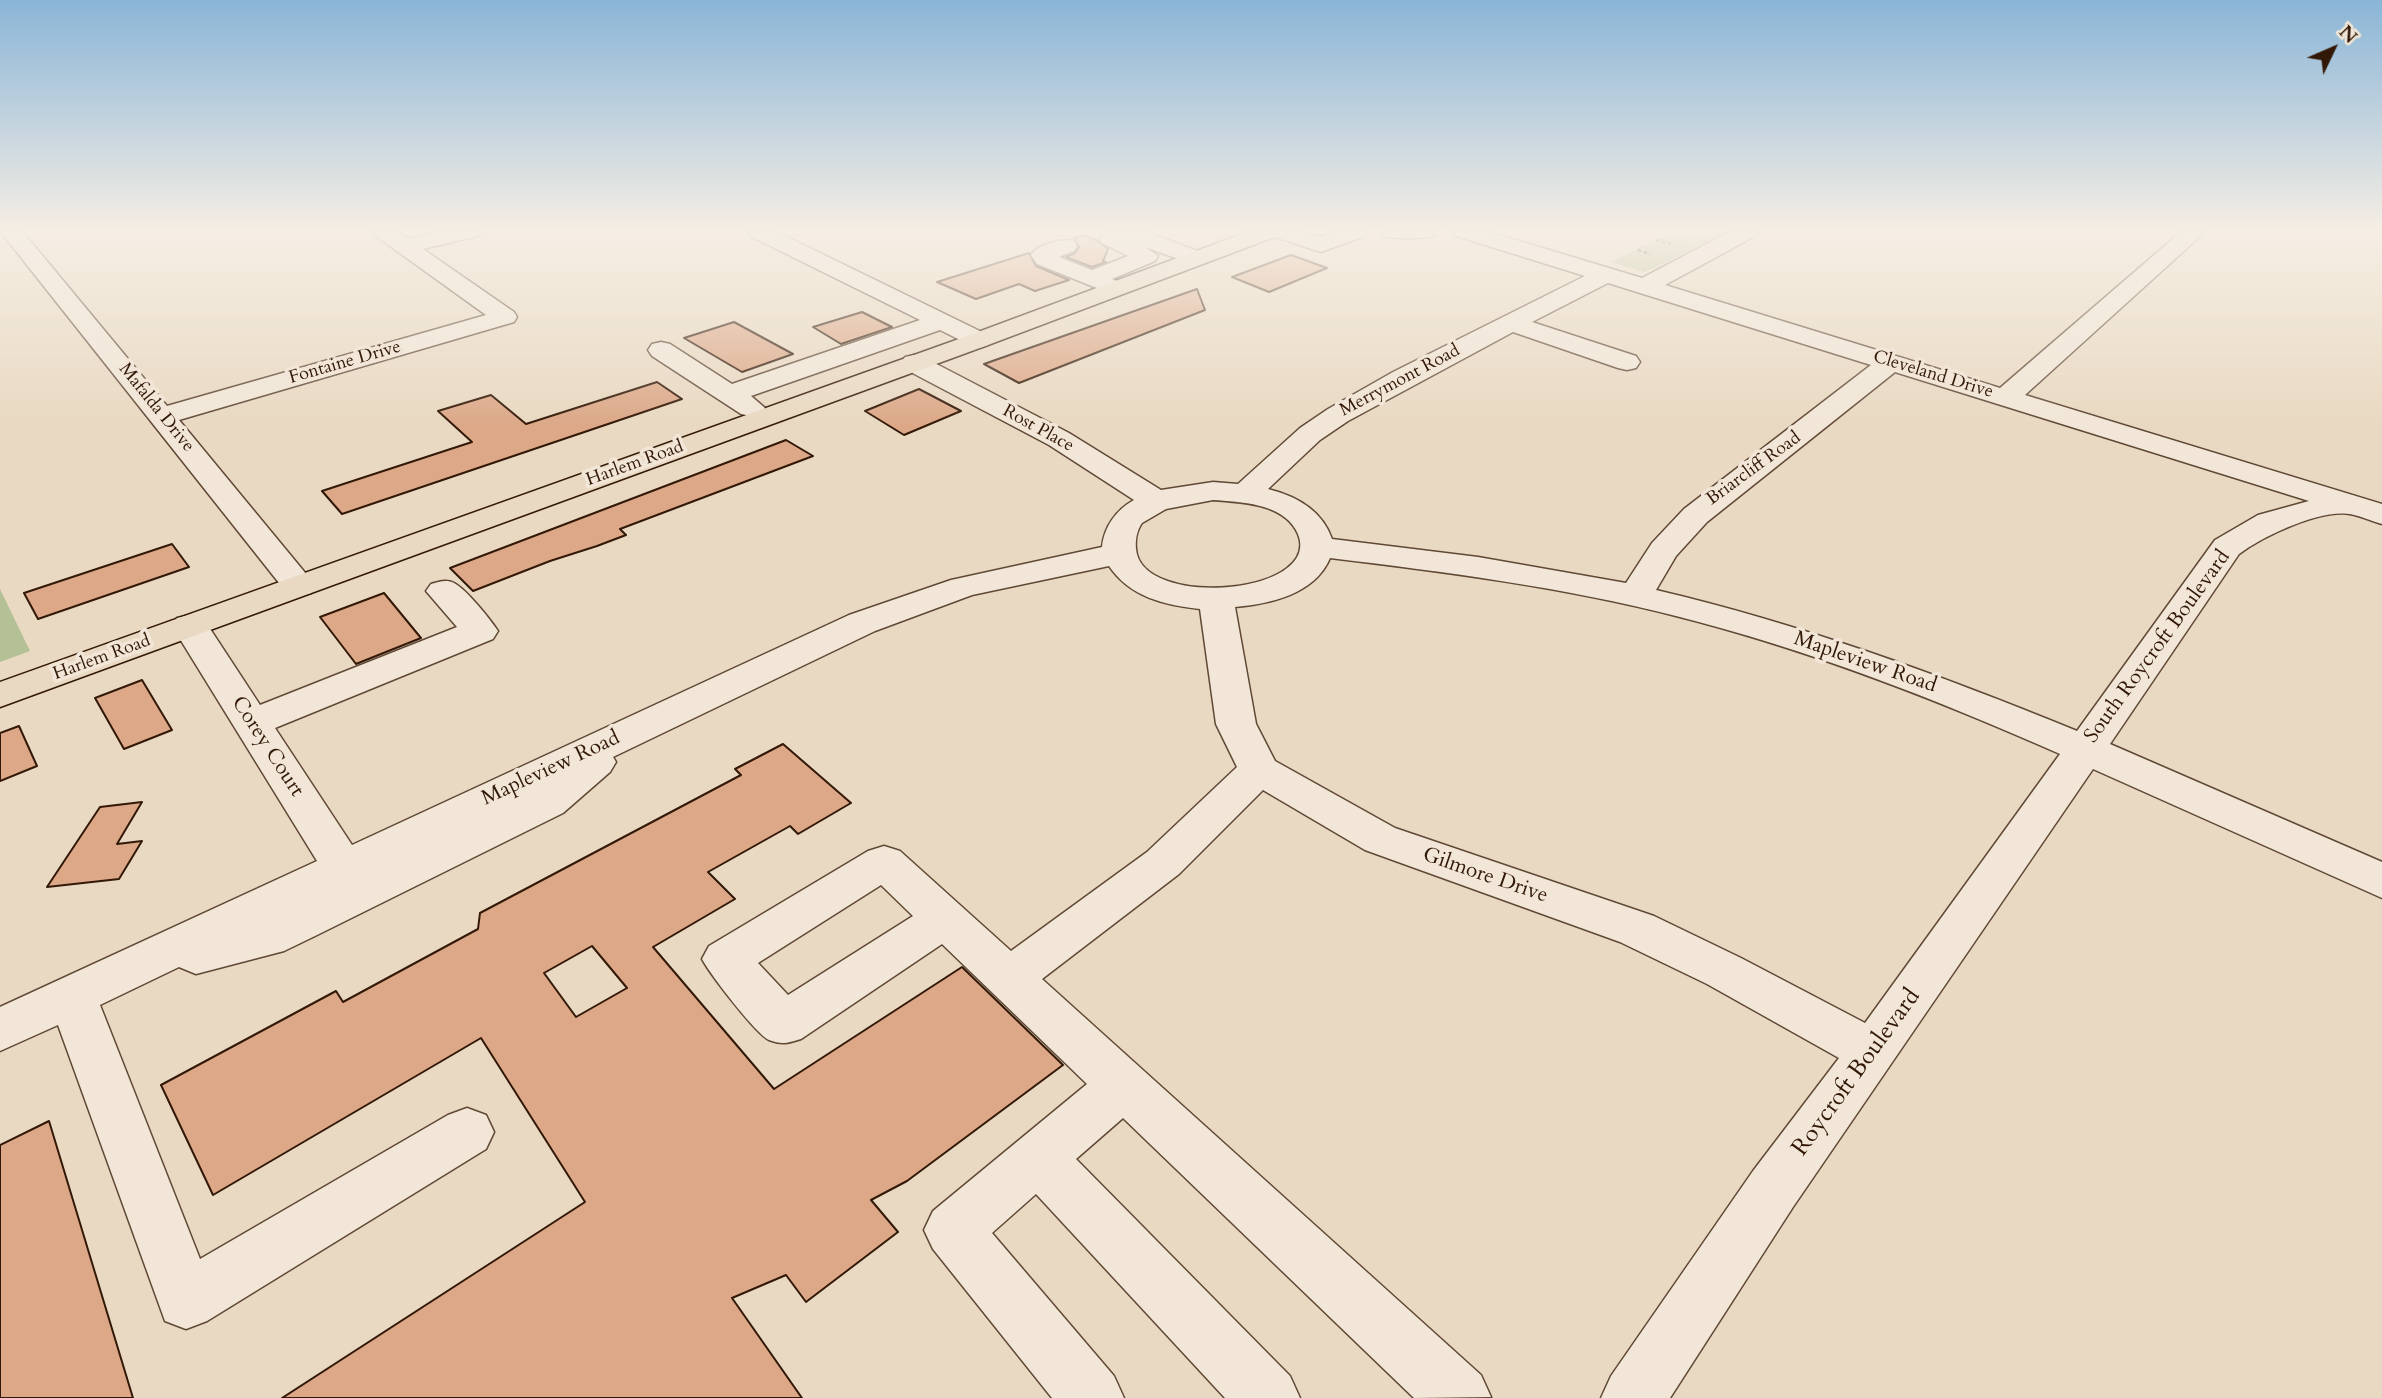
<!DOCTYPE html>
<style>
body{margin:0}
#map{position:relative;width:2382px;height:1398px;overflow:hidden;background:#e9d9c2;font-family:Cardo,serif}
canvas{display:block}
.north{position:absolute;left:2298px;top:14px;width:70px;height:70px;-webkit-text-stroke:5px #f1e6d7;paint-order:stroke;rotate:46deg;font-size:19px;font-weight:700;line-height:28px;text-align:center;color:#321806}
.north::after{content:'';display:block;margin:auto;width:24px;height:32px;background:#321806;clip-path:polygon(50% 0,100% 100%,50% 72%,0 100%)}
</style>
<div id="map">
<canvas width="2382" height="1398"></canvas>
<div class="north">N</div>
</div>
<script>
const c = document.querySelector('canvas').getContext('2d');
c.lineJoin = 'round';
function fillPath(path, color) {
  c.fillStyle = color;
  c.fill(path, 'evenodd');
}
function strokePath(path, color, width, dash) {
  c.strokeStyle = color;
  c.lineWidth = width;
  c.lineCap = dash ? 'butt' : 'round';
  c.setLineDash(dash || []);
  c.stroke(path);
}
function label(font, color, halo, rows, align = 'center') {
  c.font = font + ' Cardo,serif';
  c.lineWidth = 7;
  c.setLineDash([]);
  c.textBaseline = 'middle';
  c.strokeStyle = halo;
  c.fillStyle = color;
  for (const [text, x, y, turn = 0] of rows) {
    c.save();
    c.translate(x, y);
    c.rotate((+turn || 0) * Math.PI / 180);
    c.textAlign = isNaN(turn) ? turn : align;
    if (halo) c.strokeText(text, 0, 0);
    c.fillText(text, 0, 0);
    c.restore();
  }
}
const green = new Path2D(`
 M 1674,231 L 1729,231 L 1652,269 L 1644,272 L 1610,262 Z
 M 0,589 L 30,651 L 0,662 Z`);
const building = new Path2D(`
 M 1083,235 L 1098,241 L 1108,249 L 1103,261 L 1106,262 L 1092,267 L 1066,257 L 1075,253 L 1079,247 L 1074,238 Z
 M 1029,253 L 1036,266 L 1069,280 L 1035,291 L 1019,284 L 976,299 L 937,282 Z
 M 1291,255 L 1327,268 L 1269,292 L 1232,277 Z
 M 1197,289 L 1205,310 L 1019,383 L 984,364 Z
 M 862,312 L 892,327 L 841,344 L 813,327 Z
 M 734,322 L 793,354 L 742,372 L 684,338 Z
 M 657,382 L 682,399 L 342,514 L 322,491 L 472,442 L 438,411 L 491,395 L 526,424 Z
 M 919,389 L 961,411 L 904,435 L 865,411 Z
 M 786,440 L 813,456 L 620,529 L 626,535 L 597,546 L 550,561 L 473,591 L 450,568 Z
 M 172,544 L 189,567 L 38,619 L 24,593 Z
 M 384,593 L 421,638 L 356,664 L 320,617 Z
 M 142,680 L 172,730 L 124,749 L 95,698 Z
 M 19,726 L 37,766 L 0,781 L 0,733 Z
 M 783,744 L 851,803 L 798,834 L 790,826 L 708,872 L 735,899 L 653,947 L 774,1089 L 962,967 L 1063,1065 L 907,1181 L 871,1200 L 898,1232 L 806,1302 L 786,1275 L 732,1298 L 802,1398 L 282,1398 L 585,1202 L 481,1038 L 213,1195 L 161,1085 L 336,991 L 343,1002 L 478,929 L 480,913 L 741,775 L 735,769 ZM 592,946 L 627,988 L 576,1017 L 544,973 Z
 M 142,802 L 117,844 L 142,841 L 119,879 L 47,887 L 100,807 Z
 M 49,1121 L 133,1398 L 0,1398 L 0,1145 Z`);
const path = new Path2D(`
 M 1656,240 L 1672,244
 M 1638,250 L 1650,254`);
const minor = new Path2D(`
 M 0,231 L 22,231 L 167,406 L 486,315 L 376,236 L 373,231 L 398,231 L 409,239 L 443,231 L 481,231 L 478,236 L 423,249 L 514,312 L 517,317 L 514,322 L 179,420 L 316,586 L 311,593 L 299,596 L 287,593 Z
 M 747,231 L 775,231 L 988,335 L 992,340 L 988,345 L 979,348 L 970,345 L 940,330 L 751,396 L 765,408 L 761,414 L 751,416 L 741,414 L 652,356 L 648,350 L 652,344 L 661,342 L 670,344 L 732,384 L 920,320 L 750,236 Z
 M 1109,231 L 1144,231 L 1203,253 L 1206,258 L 1203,263 L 1195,265 L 1145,247 L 1158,256 L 1155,261 L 1112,279 L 1122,283 L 1126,288 L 1122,293 L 1114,295 L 1037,264 L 1031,255 C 1038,244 1062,238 1074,241 L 1077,246 L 1074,251 L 1059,257 L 1092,270 L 1128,256 L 1102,243 L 1099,238 Z
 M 1269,231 L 1300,231 L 1320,237 L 1338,231 L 1368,231 L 1365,236 L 1321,252 L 1272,236 Z
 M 1380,231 L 1437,231 L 1434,236 C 1419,239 1398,239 1383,236 Z
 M 1453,231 L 1486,231 L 1642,278 L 1731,231 L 1758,231 L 1755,236 L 1665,285 L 2000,388 L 2182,231 L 2206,231 L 2025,395 L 2382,504 L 2382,524 C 2371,521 2361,516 2350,514 C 2320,509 2263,536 2239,554 L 2110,744 L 2382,862 L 2382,898 L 2093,769 L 1793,1207 L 1670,1398 L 1601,1398 L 1611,1376 L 1753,1171 L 1839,1058 L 1707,984 L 1620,942 L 1365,850 L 1263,790 L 1179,874 L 1042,979 L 1481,1375 L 1491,1397 L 1414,1398 L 1123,1118 L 1076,1159 L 1290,1376 L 1300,1398 L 1225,1398 L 1036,1194 L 992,1233 L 1114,1376 L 1124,1398 L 1052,1398 L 933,1249 L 924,1230 L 933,1211 L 1087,1084 L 942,944 L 801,1039 C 788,1043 782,1045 769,1040 C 756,1034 710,974 702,959 L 709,946 L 868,851 L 884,846 L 900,851 L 1011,951 L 1147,852 L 1237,767 L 1216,724 L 1200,609 C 1164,605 1130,597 1109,566 L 972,595 L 875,631 L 613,757 L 616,762 L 610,772 L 563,813 L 315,936 L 284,951 L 196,974 L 179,967 L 100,1005 L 200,1259 L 448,1115 L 467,1108 L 486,1115 L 494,1132 L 486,1149 L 207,1321 L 186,1329 L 165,1321 L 58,1025 L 0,1051 L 0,1007 L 317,861 L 172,626 L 177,618 L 190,615 L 203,618 L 260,705 L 457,627 L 426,591 L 431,584 C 439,582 446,579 454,583 C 466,589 490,619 498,631 L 493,639 L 275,728 L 352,845 L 849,615 L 951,580 L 1102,547 C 1104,527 1116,510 1134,500 L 1049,445 L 905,369 L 901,363 L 905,357 L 914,355 L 923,357 L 1069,433 L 1161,490 L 1213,482 L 1238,484 L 1300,428 L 1328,409 L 1393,372 L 1585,276 L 1456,236 ZM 1608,283 L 1871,365 L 1684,509 L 1652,543 L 1626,583 L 1478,557 L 1332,539 C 1322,510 1296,496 1268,489 L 1320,440 L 1348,421 L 1513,332 L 1618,368 L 1627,370 L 1636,368 L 1640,362 L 1636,356 L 1532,322 ZM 1895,372 L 2309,501 L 2258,515 L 2215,540 L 2077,731 C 1940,675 1801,624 1656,590 L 1676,556 L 1707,522 ZM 1213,500 C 1240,502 1281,503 1296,530 C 1331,594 1141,611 1136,549 C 1135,540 1137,530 1142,523 L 1166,509 ZM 1330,558 C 1446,572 1562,587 1676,616 C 1807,649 1936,699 2060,754 L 1865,1023 L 1741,958 L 1654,916 L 1395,828 L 1275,761 L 1256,724 L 1235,607 C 1270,604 1315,594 1330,558 ZM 881,885 L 913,916 L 788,995 L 758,963 Z`);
const major = new Path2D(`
 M 1250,231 L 1280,231 L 1277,236 L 988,345 L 0,707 L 0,682 L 970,335 Z`);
const farStreetnames = [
 ["Fontaine Drive",345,363,-16],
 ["Cleveland Drive",1933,375,17],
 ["Merrymont Road",1400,381,-28],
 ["Mafalda Drive",156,408,51],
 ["Rost Place",1038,429,29],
 ["Harlem Road",635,464,-20],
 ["Briarcliff Road",1754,469,-36],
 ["Harlem Road",102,658,-20]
];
const streetNames = [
 ["South Roycroft Boulevard",2158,647,-54],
 ["Mapleview Road",1865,663,19],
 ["Corey Court",267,747,57],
 ["Mapleview Road",551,769,-25],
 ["Gilmore Drive",1485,876,19]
];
const nearStreetnames = [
 ["Roycroft Boulevard",1857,1073,-54]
];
fillPath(green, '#b4c095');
fillPath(building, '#dca888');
strokePath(building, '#321806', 2);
strokePath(minor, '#604835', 3);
strokePath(major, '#321806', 3);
strokePath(path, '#321806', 2.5, [3.5, 2.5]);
fillPath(minor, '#f1e6d7');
fillPath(major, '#e9d9c2');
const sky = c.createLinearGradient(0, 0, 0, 426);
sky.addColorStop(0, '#8ab5d7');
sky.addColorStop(0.54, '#f5eee4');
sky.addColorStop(1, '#f5eee400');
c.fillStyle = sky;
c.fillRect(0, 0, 2382, 426);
label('18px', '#321806', '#f1e6d7', farStreetnames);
label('21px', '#321806', '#f1e6d7', streetNames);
label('24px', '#321806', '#f1e6d7', nearStreetnames);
</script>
